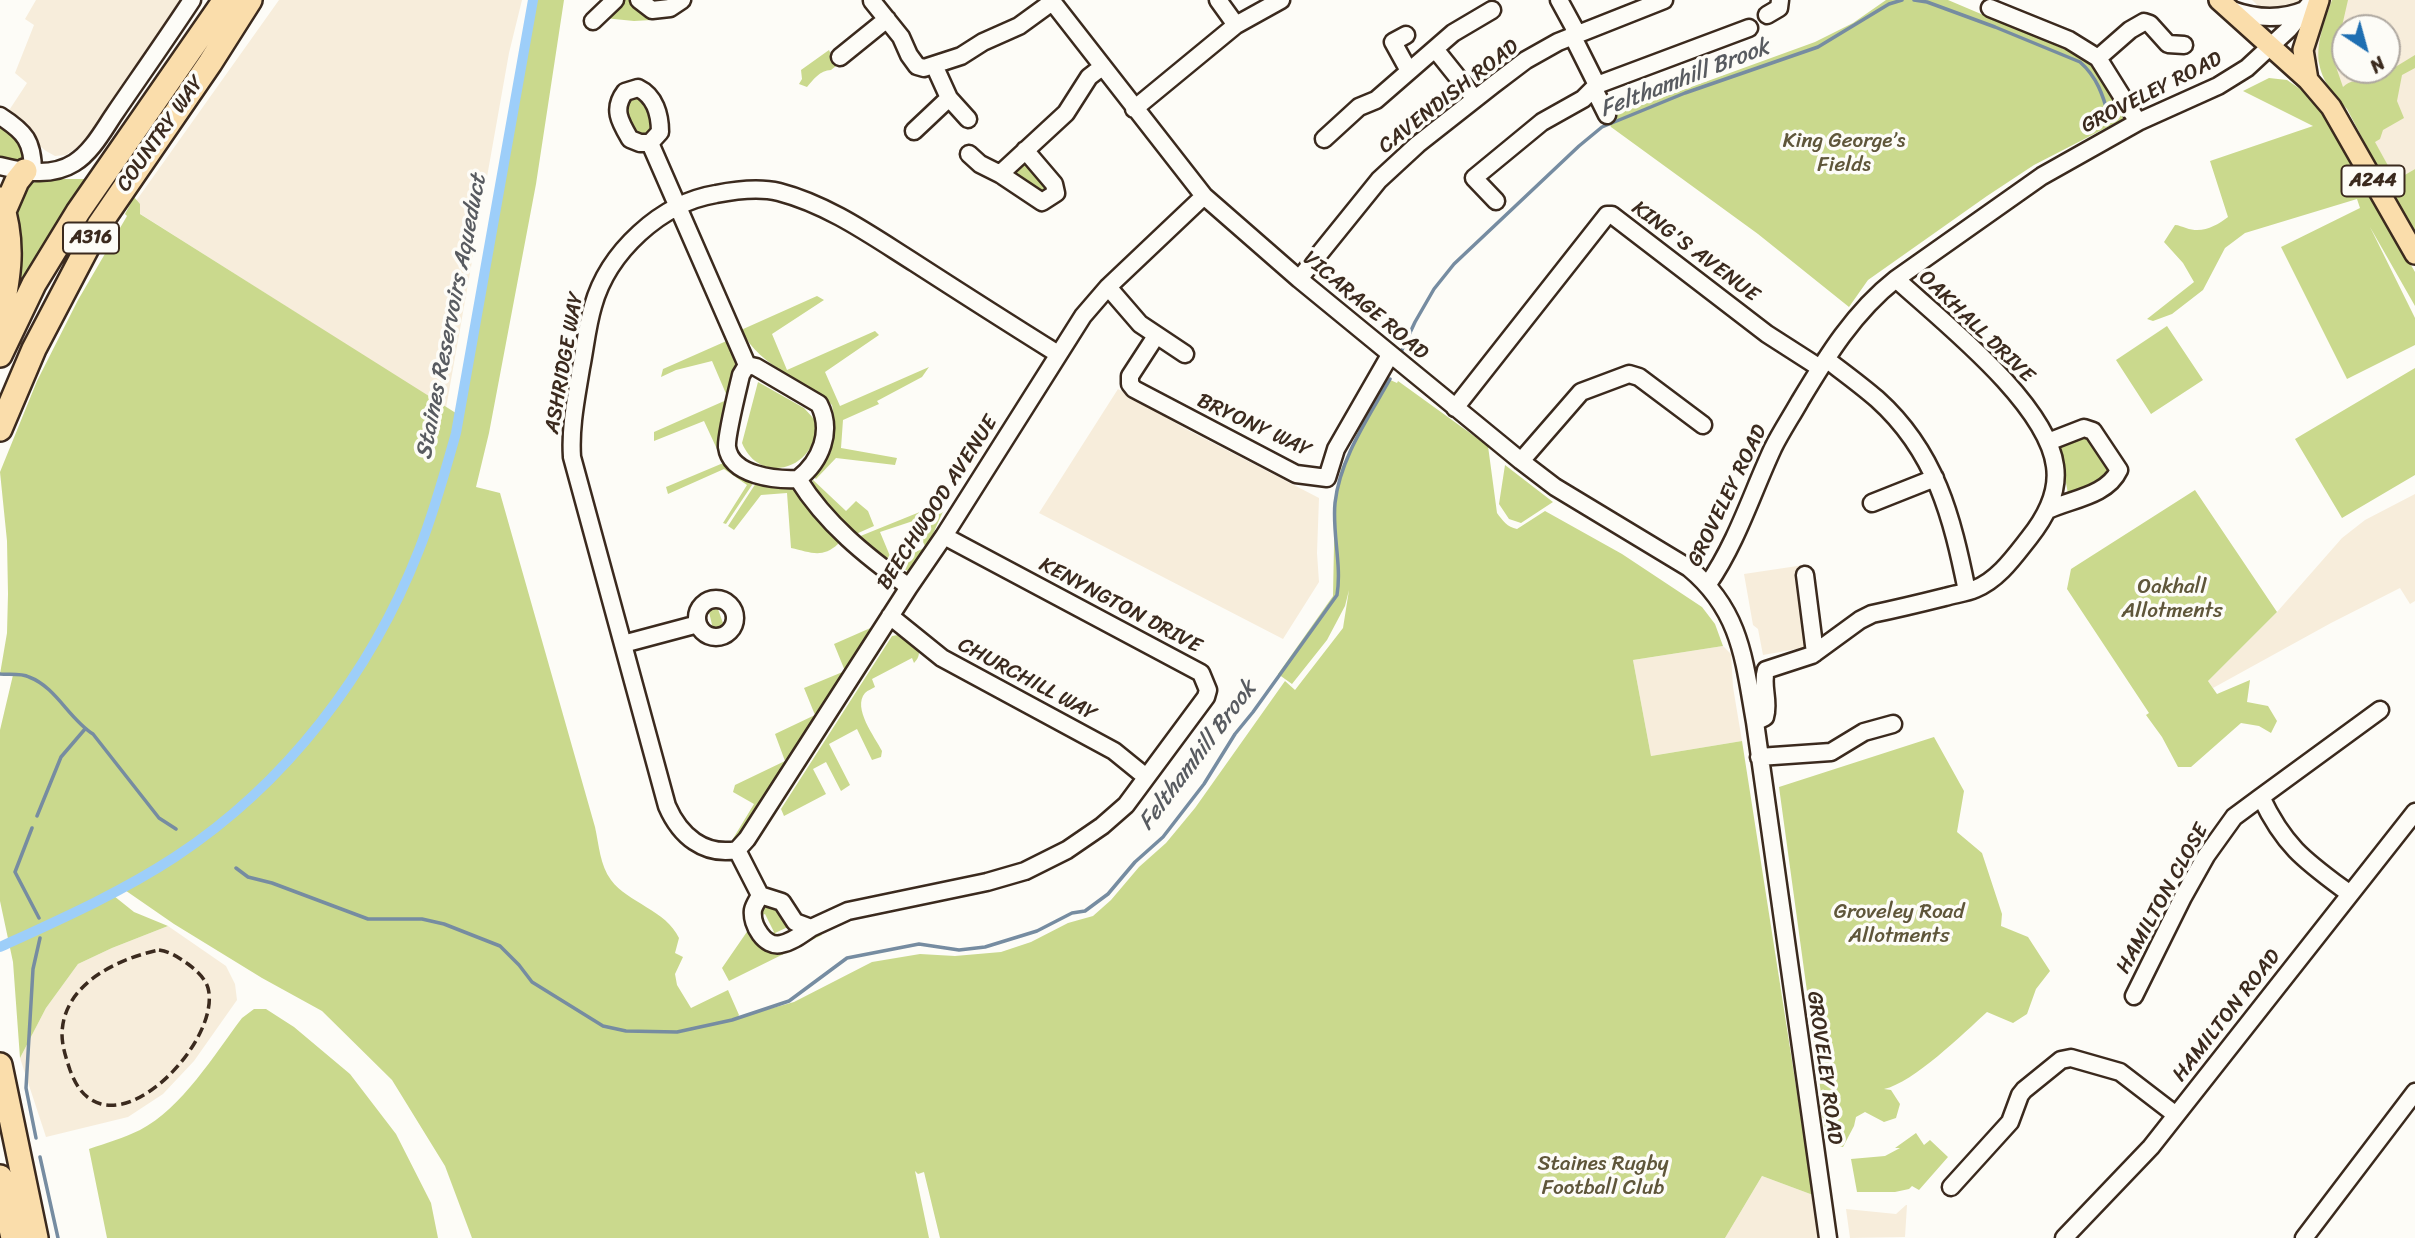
<!DOCTYPE html>
<meta charset="utf-8">
<style>
body{margin:0}
#map{position:relative;width:2415px;height:1238px;overflow:hidden;background:#fdfcf7;font-family:Sriracha,sans-serif}
canvas{display:block}
.north{position:absolute;left:2331px;top:14px;width:70px;height:70px;box-sizing:border-box;background:#fdfcf7;border:2px solid #afa8a0;border-radius:50%;rotate:144deg;font-size:19px;font-weight:700;line-height:28px;text-align:center;color:#3b2a1e}
.north::after{content:'';display:block;margin:auto;width:24px;height:32px;background:#1f6fb2;clip-path:polygon(50% 0,100% 100%,50% 72%,0 100%)}
</style>
<div id="map">
<canvas width="2415" height="1238"></canvas>
<div class="north">N</div>
</div>
<script>
const c = document.querySelector('canvas').getContext('2d');
c.lineJoin = 'round';
function fillPath(path, color) {
  c.fillStyle = color;
  c.fill(path, 'evenodd');
}
function strokePath(path, color, width, dash) {
  c.strokeStyle = color;
  c.lineWidth = width;
  c.lineCap = dash ? 'butt' : 'round';
  c.setLineDash(dash || []);
  c.stroke(path);
}
function label(font, color, halo, rows, align = 'center') {
  c.font = font + ' Sriracha,sans-serif';
  c.lineWidth = 7;
  c.setLineDash([]);
  c.textBaseline = 'middle';
  c.strokeStyle = halo;
  c.fillStyle = color;
  for (const [text, x, y, turn = 0] of rows) {
    c.save();
    c.translate(x, y);
    c.rotate((+turn || 0) * Math.PI / 180);
    c.textAlign = isNaN(turn) ? turn : align;
    if (halo) c.strokeText(text, 0, 0);
    c.fillText(text, 0, 0);
    c.restore();
  }
}
const built = new Path2D(`
 M 36,0 L 183,0 L 139,68 L 89,135 L 78,147 L 66,155 L 55,156 L 46,151 L 4,118 L 27,83 L 15,73 L 34,25 L 25,19 Z
 M 279,0 L 522,0 L 509,53 L 446,408 L 131,208 Z
 M 2252,0 L 2415,0 L 2415,169 L 2396,180 L 2344,88 L 2316,60 ZM 2345,28 L 2387,28 L 2387,70 L 2345,70 Z
 M 1118,389 L 1184,428 L 1319,498 L 1317,553 L 1319,582 L 1283,639 L 1039,513 Z
 M 2415,494 L 2415,601 L 2410,604 L 2400,588 L 2331,623 L 2213,688 L 2208,681 L 2277,612 L 2342,538 L 2365,520 Z
 M 1804,565 L 1814,646 L 1763,655 L 1758,629 L 1753,625 L 1744,574 Z
 M 1723,646 L 1731,654 L 1733,687 L 1742,741 L 1651,756 L 1633,660 Z
 M 168,926 L 226,966 L 235,984 L 237,1000 L 194,1061 L 163,1094 L 128,1117 L 46,1137 L 20,1058 L 46,1008 L 78,964 L 112,948 Z
 M 1762,1176 L 1813,1195 L 1820,1238 L 1725,1238 Z
 M 1906,1205 L 1907,1205 L 1905,1237 L 1850,1238 L 1846,1209 L 1896,1214 Z`);
const green = new Path2D(`
 M 533,0 L 564,0 L 536,184 L 489,433 L 476,487 L 500,493 L 595,827 C 599,845 600,865 611,880 C 628,903 666,910 679,938 L 675,953 L 683,957 L 675,974 L 677,985 L 691,1008 L 728,990 L 739,1015 L 737,1018 L 794,1002 L 872,962 L 920,954 L 955,956 L 1001,952 L 1031,942 L 1068,923 L 1093,916 L 1111,900 L 1139,867 L 1166,843 L 1195,808 L 1285,681 L 1295,690 L 1343,628 L 1349,590 L 1345,606 L 1327,640 L 1292,684 L 1278,674 L 1333,596 L 1335,495 L 1341,469 L 1364,419 L 1388,379 L 1397,383 L 1398,381 L 1488,446 L 1497,513 C 1503,521 1507,527 1517,529 L 1545,511 L 1622,554 L 1702,607 L 1715,624 L 1723,646 L 1633,660 L 1651,756 L 1742,741 L 1813,1195 L 1762,1176 L 1725,1238 L 940,1238 L 924,1172 L 918,1174 L 915,1171 L 929,1238 L 472,1238 L 445,1166 L 392,1080 L 322,1011 L 262,978 L 174,924 L 119,886 L 109,892 L 134,912 L 168,926 L 112,948 L 78,964 L 46,1008 L 20,1058 L 13,962 L 0,901 L 0,730 L 13,675 L 0,674 L 7,633 L 8,594 L 7,541 L 0,472 L 37,381 L 78,300 L 127,216 L 125,214 L 134,197 L 140,204 L 140,214 L 459,415 Z
 M 623,0 L 630,0 L 654,18 L 652,20 L 634,21 L 604,18 Z
 M 1886,0 L 1948,0 L 2092,61 L 2125,118 L 2034,165 L 1987,196 L 1868,280 L 1849,307 L 1758,234 L 1611,127 L 1606,118 L 1815,42 L 1853,23 Z
 M 2332,0 L 2348,0 L 2334,61 L 2343,87 C 2348,82 2354,80 2362,83 L 2363,72 L 2366,70 L 2392,69 L 2415,55 L 2415,68 L 2402,75 L 2397,101 L 2404,118 L 2383,130 L 2380,139 L 2375,142 L 2396,180 L 2415,169 L 2415,238 L 2347,109 C 2308,69 2315,48 2332,0 Z
 M 829,50 L 836,66 L 831,70 C 820,70 813,80 807,87 L 799,84 L 802,79 L 801,70 Z
 M 2269,78 L 2287,80 L 2306,93 L 2317,105 L 2353,161 L 2363,183 L 2415,272 L 2415,306 L 2370,227 L 2415,318 L 2415,345 L 2347,379 L 2281,247 L 2360,208 L 2357,199 L 2245,233 L 2225,248 L 2203,290 L 2172,314 L 2153,321 L 2147,319 L 2194,282 L 2183,263 L 2164,242 L 2175,225 C 2179,225 2182,227 2186,228 C 2202,234 2216,226 2228,217 L 2210,161 L 2313,126 L 2243,91 Z
 M 637,95 L 653,112 L 653,131 L 642,137 L 630,128 L 624,107 L 632,96 Z
 M 0,117 L 25,135 L 22,151 L 25,156 L 22,161 L 0,158 Z
 M 1024,161 L 1049,189 L 1043,196 L 1012,177 L 1011,170 Z
 M 52,179 L 87,179 L 13,298 L 11,209 L 27,184 Z
 M 817,296 L 824,300 L 772,334 L 787,370 L 875,331 L 879,335 L 825,372 L 840,406 L 929,367 L 922,377 L 877,401 L 879,404 L 843,420 L 841,448 L 897,458 L 895,465 L 836,458 L 816,479 L 813,476 L 831,452 L 834,417 L 832,405 C 802,376 762,370 741,330 Z
 M 2167,326 L 2203,380 L 2151,414 L 2116,360 Z
 M 731,339 L 737,373 L 733,394 L 727,396 L 712,361 L 676,370 L 661,377 L 663,369 Z
 M 2415,368 L 2415,475 L 2342,518 L 2295,439 Z
 M 758,382 L 804,408 L 815,420 C 822,466 761,489 742,443 Z
 M 731,398 L 727,457 L 722,460 L 704,421 L 654,441 L 654,432 Z
 M 2084,433 L 2092,436 L 2114,469 L 2088,493 L 2068,494 L 2060,448 L 2065,441 Z
 M 728,461 L 754,482 L 726,524 L 723,523 L 747,485 L 724,469 L 668,494 L 666,487 Z
 M 1505,465 L 1553,502 L 1521,523 L 1509,519 L 1499,504 Z
 M 812,479 L 846,511 L 856,501 L 868,511 L 874,526 L 856,534 C 839,518 817,502 812,479 Z
 M 756,483 L 793,486 L 837,537 L 838,544 C 822,559 810,552 791,548 L 787,493 L 761,495 L 734,530 L 728,526 Z
 M 2195,490 L 2277,612 L 2208,681 L 2217,694 L 2250,680 L 2247,702 L 2268,706 L 2277,721 L 2271,733 L 2259,726 L 2241,723 L 2191,767 L 2178,767 L 2162,737 L 2146,715 L 2149,713 L 2067,589 L 2071,569 Z
 M 942,503 L 945,507 L 928,545 L 925,546 L 913,521 L 880,532 L 890,556 L 886,561 L 858,537 Z
 M 927,547 L 914,568 L 908,571 L 889,563 Z
 M 713,604 L 723,607 L 718,609 L 724,626 L 728,625 L 725,632 L 715,635 L 708,630 L 713,629 L 709,612 L 703,613 L 705,608 Z
 M 875,626 L 740,841 L 732,844 L 731,842 L 754,804 L 733,792 L 735,785 L 785,761 L 775,734 L 815,715 L 804,688 L 845,671 L 834,644 Z
 M 904,634 C 914,642 926,651 914,663 L 912,658 L 872,679 L 875,687 C 872,689 868,690 865,693 C 852,708 875,737 882,751 L 881,757 L 872,760 L 857,729 L 829,744 L 850,785 L 841,791 L 826,762 L 813,769 L 826,794 L 784,816 L 781,809 L 892,636 Z
 M 1934,737 L 1964,791 L 1957,832 L 1982,853 L 2002,914 L 2001,926 L 2028,937 L 2050,971 L 2036,989 L 2027,1014 L 2013,1023 L 1987,1012 C 1964,1033 1913,1083 1884,1089 L 1891,1090 L 1900,1104 L 1896,1118 L 1884,1122 L 1865,1112 L 1856,1117 L 1854,1126 L 1843,1147 L 1834,1146 L 1828,1141 L 1820,1105 L 1825,1101 L 1822,1101 L 1779,787 Z
 M 764,905 L 779,907 L 796,926 L 794,932 L 790,926 L 775,933 L 779,941 L 767,937 L 774,932 L 765,914 L 756,917 Z
 M 753,923 L 763,945 L 818,931 L 822,935 L 729,981 L 722,968 Z
 M 254,1009 L 266,1009 L 294,1027 L 350,1074 L 396,1134 L 431,1203 L 438,1238 L 107,1238 L 89,1149 C 106,1143 124,1138 140,1130 C 182,1108 214,1055 242,1018 Z
 M 1916,1133 L 1924,1145 L 1930,1140 L 1948,1157 L 1919,1190 L 1912,1186 L 1909,1189 L 1895,1192 L 1857,1192 L 1851,1159 L 1885,1156 L 1900,1148 L 1895,1148 Z`);
const stream = new Path2D(`
 M 1914,0 L 1927,2 L 1995,27 L 2080,62 C 2097,77 2103,95 2109,117
 M 1401,352 L 1415,322 L 1434,289 L 1454,264 L 1579,146 L 1602,127 L 1685,93 L 1818,47 L 1889,4 L 1902,0
 M 0,674 C 9,675 21,673 29,677 C 56,687 69,719 93,734 L 159,818 L 176,829
 M 37,816 L 61,757 L 85,729
 M 32,828 L 15,872 L 39,918
 M 236,868 L 248,877 L 272,883 L 368,919 L 422,919 L 444,924 L 500,946 L 519,965 L 532,982 L 603,1026 L 626,1031 L 677,1032 L 732,1020 L 789,1001 L 847,958 L 919,944 L 959,950 L 985,947 L 1037,931 L 1072,913 L 1085,911 L 1108,894 L 1135,862 L 1163,837 L 1204,784 L 1235,734 L 1253,712 L 1337,595 C 1342,565 1332,533 1335,503 C 1340,458 1369,417 1390,379
 M 36,1138 L 26,1088 L 33,969 L 40,938
 M 40,1157 L 58,1238`);
const canal = new Path2D(`
 M 0,947 C 59,920 120,893 175,857 C 286,784 371,673 419,550 C 434,512 445,472 456,433 L 533,0`);
const minor = new Path2D(`
 M 639,0 L 652,10 L 670,8 L 682,0
 M 1051,0 L 1204,196 L 1299,279 L 1521,461 L 1555,487 L 1689,568 C 1741,611 1744,660 1755,722 L 1828,1238
 M 1218,0 L 1236,25
 M 1559,0 L 1577,33
 M 872,1 L 901,37 L 909,55 L 917,66 L 924,68 L 961,56 L 983,42 L 1019,26 L 1052,2
 M 1990,8 L 2069,40 L 2098,58 L 2138,122
 M 2232,10 C 2257,19 2281,20 2305,10
 M 1767,15 L 1779,8 L 1780,0
 M 593,21 L 615,0
 M 1406,35 L 1393,42 L 1409,71
 M 1572,35 L 1597,85
 M 1435,49 L 1475,99
 M 840,57 L 887,19
 M 2098,58 L 2130,30 L 2144,22 L 2150,24 L 2168,44 L 2184,45
 M 934,65 L 949,98 L 968,119
 M 638,88 C 655,96 660,115 660,132 L 650,143 L 640,143 L 630,139 C 620,122 612,109 625,92 Z
 M 1594,89 L 1607,115
 M 1134,109 L 1236,25 L 1281,0
 M 0,116 C 25,132 33,141 33,172
 M 914,131 L 949,98
 M 1324,139 L 1359,107 L 1376,100 L 1453,33 L 1492,10
 M 650,143 L 747,365 L 756,367 L 819,404 C 833,431 821,461 798,479
 M 969,154 L 980,164 L 1000,174 L 1042,202 L 1056,193 L 1054,184 L 1025,150
 M 0,166 C 24,172 52,177 74,163 C 92,152 104,129 115,113 C 141,75 167,38 192,0
 M 1000,174 L 1066,113 L 1089,77 L 1102,67
 M 1496,201 L 1474,178 L 1542,122 L 1583,99 L 1597,85 L 1749,28
 M 1299,279 L 1379,180 L 1418,144 L 1493,85 L 1526,60 L 1558,42 L 1664,0
 M 1108,287 L 1140,324 L 1185,354
 M 1156,336 L 1130,376 L 1130,384 L 1134,389 L 1296,474 L 1327,478 L 1336,449 L 1390,355
 M 1058,354 C 1010,324 963,294 915,263 C 872,236 829,205 779,192 C 759,187 736,190 716,194 C 661,203 608,252 593,306 C 587,326 585,348 581,368 C 576,399 570,427 572,457 L 667,806 C 680,836 704,856 737,850 L 747,839 L 909,587 L 944,536 L 1083,316 L 1108,287 L 1204,196
 M 1826,359 C 1843,372 1861,385 1877,399 C 1936,452 1952,517 1967,591
 M 747,365 L 741,375 C 738,388 726,436 727,447 C 731,476 776,480 798,479 C 826,524 866,556 909,587
 M 1455,408 L 1607,215 L 1612,215 L 1767,334 L 1820,368
 M 1521,461 L 1581,392 L 1629,374 L 1639,377 L 1703,425
 M 1872,503 L 1935,478
 M 2048,510 C 2071,499 2107,496 2119,470 L 2093,431 L 2084,428 L 2048,442
 M 1805,575 L 1815,653
 M 1708,584 C 1737,542 1752,493 1773,448 C 1781,432 1791,417 1800,401 C 1827,356 1854,312 1896,279 L 2042,176 L 2138,122 L 2218,86 L 2247,68 L 2289,29 L 2313,0
 M697 618a19 19 0 1 1 38 0a19 19 0 1 1-38 0Z
 M 890,616 L 942,658 L 1114,751 L 1146,777
 M 623,644 L 698,624
 M 1755,722 L 1765,717 C 1770,701 1761,686 1766,670 L 1812,655 L 1860,620 L 1872,614 C 1896,609 1921,603 1945,597 C 1955,594 1966,593 1975,589 C 1998,580 2014,557 2029,538 C 2045,518 2059,493 2055,466 C 2047,403 1942,321 1896,279
 M 1759,757 L 1831,752 L 1864,732 L 1893,724
 M 2261,797 L 2380,710
 M 737,850 L 760,895 L 782,902 L 795,922 L 811,928 L 848,911 L 987,882 L 1025,871 L 1067,850 L 1102,826 L 1126,805 L 1206,697 L 1208,690 L 1201,673 L 944,536
 M 760,895 C 758,900 754,905 753,910 C 751,925 765,948 781,944 C 792,942 802,934 811,928
 M 2134,996 L 2183,897 L 2206,856 L 2234,817 L 2261,797 C 2285,848 2307,862 2350,894
 M 1951,1187 L 2010,1122 L 2020,1095 L 2024,1090 L 2061,1060 L 2071,1058 L 2120,1072 L 2176,1115
 M 2064,1238 L 2151,1147 L 2415,812
 M 2304,1238 L 2415,1092`);
const major = new Path2D(`
 M 2219,0 L 2308,80 L 2331,107 L 2415,254
 M 2308,80 L 2303,50 L 2319,0`);
const highway = new Path2D(`
 M 0,199 C 15,243 9,276 0,320
 M 4,211 L 17,181 L 25,171
 M 0,355 L 34,284 L 78,212 L 225,0
 M 0,429 L 34,349 L 99,225 L 210,63 L 250,0
 M 0,1065 L 36,1238
 M 0,1177 L 13,1238`);
const rail = new Path2D(`
 M 159,950 C 171,952 178,957 188,964 C 196,970 205,978 208,988 C 220,1032 148,1117 101,1104 C 84,1099 76,1086 70,1070 C 66,1058 62,1046 62,1034 C 63,984 117,959 159,950 Z`);
const shields = [
 [2373,181,63],
 [91,238,56]
];
const shieldNames = [
 ["A244",2373,181],
 ["A316",91,238]
];
const streetNames = [
 ["GROVELEY ROAD",2152,93,-27],
 ["CAVENDISH ROAD",1449,97,-38],
 ["COUNTRY WAY",161,134,-55],
 ["KING'S AVENUE",1695,252,37],
 ["VICARAGE ROAD",1365,306,40],
 ["OAKHALL DRIVE",1976,327,44],
 ["ASHRIDGE WAY",565,363,-80],
 ["BRYONY WAY",1254,426,25],
 ["GROVELEY ROAD",1728,496,-64],
 ["BEECHWOOD AVENUE",938,503,-57],
 ["KENYNGTON DRIVE",1120,606,28],
 ["CHURCHILL WAY",1027,680,28],
 ["HAMILTON CLOSE",2163,899,-61],
 ["HAMILTON ROAD",2227,1016,-52],
 ["GROVELEY ROAD",1824,1068,82]
];
const parkNames = [
 ["King George’s",1844,142],
 ["Fields",1844,166],
 ["Oakhall",2172,588],
 ["Allotments",2172,612],
 ["Groveley Road",1899,913],
 ["Allotments",1899,937],
 ["Staines Rugby",1603,1165],
 ["Football Club",1603,1189]
];
const waterNames = [
 ["Felthamhill Brook",1685,79,-21],
 ["Staines Reservoirs Aqueduct",452,317,-79],
 ["Felthamhill Brook",1198,756,-53]
];
fillPath(built, '#f7eddb');
fillPath(green, '#cad98d');
strokePath(stream, '#768ca1', 3.5);
strokePath(canal, '#9dcef9', 10);
strokePath(minor, '#3b2a1e', 21);
strokePath(major, '#3b2a1e', 24);
strokePath(highway, '#3b2a1e', 28);
strokePath(minor, '#fdfcf7', 16);
strokePath(major, '#faddab', 19);
strokePath(highway, '#faddab', 23);
strokePath(rail, '#3b2a1e', 3.5, [10, 5]);
for (const [x, y, w] of shields) {
  const box = new Path2D();
  box.roundRect(x - w / 2, y - 15.5, w, 31, 5);
  c.fillStyle = '#fdfcf7';
  c.fill(box);
  strokePath(box, '#3b2a1e', 2);
}
label('bold 19px', '#3b2a1e', null, shieldNames);
label('21px', '#3b2a1e', '#fdfcf7', streetNames);
label('21px', '#5f563a', '#fdfcf7', parkNames);
label('italic 23px', '#585b60', '#fdfcf7', waterNames);
</script>
